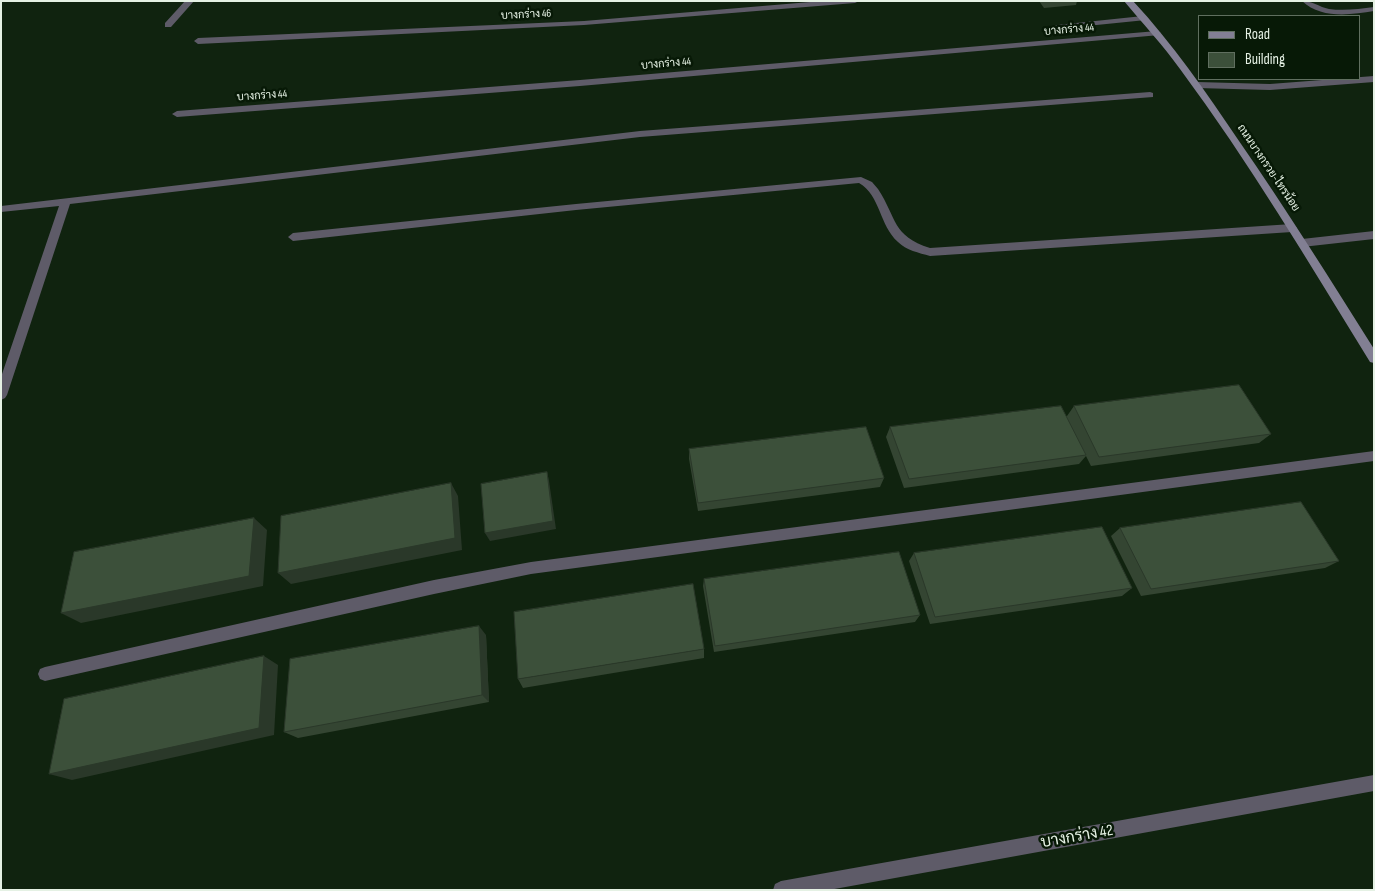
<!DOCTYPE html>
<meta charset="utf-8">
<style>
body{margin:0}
#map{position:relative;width:1375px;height:891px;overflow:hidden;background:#10230f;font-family:"Sofia Sans Condensed",sans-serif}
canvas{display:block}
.frame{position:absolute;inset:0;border:2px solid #e5f1e4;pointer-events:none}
.legend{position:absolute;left:1198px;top:15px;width:162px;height:65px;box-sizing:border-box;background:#071906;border:1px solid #606f5f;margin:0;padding:6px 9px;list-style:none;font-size:15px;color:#e5f1e4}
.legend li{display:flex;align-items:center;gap:10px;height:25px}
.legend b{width:25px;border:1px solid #606f5f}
</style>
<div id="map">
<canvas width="1375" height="891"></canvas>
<div class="frame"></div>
<ul class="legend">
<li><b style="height:6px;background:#827f93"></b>Road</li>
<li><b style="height:14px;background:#3c503a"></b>Building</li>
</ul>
</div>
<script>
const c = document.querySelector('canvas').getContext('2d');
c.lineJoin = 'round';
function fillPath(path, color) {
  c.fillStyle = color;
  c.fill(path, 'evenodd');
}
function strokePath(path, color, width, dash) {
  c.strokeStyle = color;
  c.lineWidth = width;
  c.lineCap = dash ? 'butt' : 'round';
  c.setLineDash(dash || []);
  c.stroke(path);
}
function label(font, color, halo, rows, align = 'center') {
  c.font = font + ' "Sofia Sans Condensed",Sarabun,sans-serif';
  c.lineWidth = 5;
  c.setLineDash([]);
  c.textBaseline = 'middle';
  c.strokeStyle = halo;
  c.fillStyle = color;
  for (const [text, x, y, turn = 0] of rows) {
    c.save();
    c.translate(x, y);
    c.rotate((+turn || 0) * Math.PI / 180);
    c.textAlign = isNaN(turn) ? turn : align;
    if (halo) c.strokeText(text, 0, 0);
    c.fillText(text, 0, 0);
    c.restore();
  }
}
const service = new Path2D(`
 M 1143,16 L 1146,16 L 1146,20 L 1057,29 L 1053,27 L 1057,25 Z
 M 1374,76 L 1374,82 L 1270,90 L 1197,88 L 1193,85 L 1197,82 L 1270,84 Z`);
const minor = new Path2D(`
 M 185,1 L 194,1 L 171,27 L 165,27 L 165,23 Z
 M 822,1 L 859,1 L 855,3 L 584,25 L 198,44 L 194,41 L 198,38 L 584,21 Z
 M 1302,1 C 1313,1 1319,7 1329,9 C 1344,11 1359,9 1374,7 L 1374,11 C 1350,15 1321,19 1302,1 Z
 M 1157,31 L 1161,33 L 1160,35 L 580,86 L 177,117 L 172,114 L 177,111 L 580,80 Z
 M 1150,92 L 1153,93 L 1153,97 L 640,137 L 70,204 L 7,395 L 5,398 L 1,400 L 1,377 L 59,206 L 1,212 L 1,206 L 640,131 Z
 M 861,177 L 872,182 L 878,189 C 897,218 892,236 930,248 L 1292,224 L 1297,228 L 1292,232 L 930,256 C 919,253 906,250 898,242 C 879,225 881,196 859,183 L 576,210 L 293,241 L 288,237 L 293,233 L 576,204 Z
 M 1374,231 L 1374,239 L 1302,247 L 1297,243 L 1302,239 Z
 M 1374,451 L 1374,461 L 531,574 L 434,594 L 45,681 L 40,679 L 38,674 L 40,669 L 45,667 L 434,580 L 531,562 Z
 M 1374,775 L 1374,791 L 829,890 L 773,890 L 775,884 L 781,881 Z`);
const secondary = new Path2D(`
 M 1124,1 L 1133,1 C 1173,44 1206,92 1239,141 C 1286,209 1330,279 1374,349 L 1374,363 L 1370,362 C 1309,263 1249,162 1180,69 C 1163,45 1143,24 1124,1 Z`);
const wall = new Path2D(`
 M 1039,1 L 1077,1 L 1076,5 L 1044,8 Z
 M 1074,406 L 1271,434 L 1259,443 L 1091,466 L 1086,456 L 1079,464 L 904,488 L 886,437 L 890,427 L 1067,416 Z
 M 689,449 L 884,478 L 880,487 L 698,511 L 689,459 Z
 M 1120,528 L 1339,561 L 1325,568 L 1141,596 L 1111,536 Z
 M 914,553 L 1132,588 L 1122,596 L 930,624 L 909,561 Z
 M 704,579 L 920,615 L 915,622 L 714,652 L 703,586 Z
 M 486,635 L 489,702 L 298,738 L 284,732 Z
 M 704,649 L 704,658 L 523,688 L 518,679 Z`);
const shadedWall = new Path2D(`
 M 547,472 L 549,481 L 556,529 L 490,541 L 485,533 Z
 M 451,483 L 458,496 L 462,550 L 291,584 L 278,573 Z
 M 254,518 L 267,530 L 263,586 L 81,623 L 61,613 Z
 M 479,626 L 486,635 L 489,702 L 482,695 Z
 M 264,656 L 278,665 L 274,735 L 72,780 L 49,774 Z`);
const building = new Path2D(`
 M 1239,385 L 1271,434 L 1099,457 L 1074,406 Z
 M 1061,406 L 1086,455 L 909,479 L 890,427 Z
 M 866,427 L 884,478 L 698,503 L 689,449 Z
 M 547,472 L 553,521 L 485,533 L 481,484 Z
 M 451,483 L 455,538 L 278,573 L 281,516 Z
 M 1301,502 L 1339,561 L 1151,589 L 1120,528 Z
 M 254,518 L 249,576 L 61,613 L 74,552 Z
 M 1102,527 L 1132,588 L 935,617 L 914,553 Z
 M 899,552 L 920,615 L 715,646 L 704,579 Z
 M 693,584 L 704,649 L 518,679 L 514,612 Z
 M 479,626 L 482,695 L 284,732 L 290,659 Z
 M 264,656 L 259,728 L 49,774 L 64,699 Z`);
const farStreetnames = [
 ["บางกร่าง 46",526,15,-3],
 ["บางกร่าง 44",1069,30,-5],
 ["บางกร่าง 44",666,64,-5],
 ["บางกร่าง 44",262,96,-4],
 ["ถนนบางกรวย-ไทรน้อย",1268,168,56]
];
const nearStreetnames = [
 ["บางกร่าง 42",1077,837,-10]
];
fillPath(service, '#5e5b68');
fillPath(minor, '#5e5b68');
fillPath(secondary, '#827f93');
fillPath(wall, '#344532');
fillPath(shadedWall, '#2a3829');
fillPath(building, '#3c503a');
strokePath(building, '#2a3829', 1);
label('11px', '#e5f1e4', '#071906', farStreetnames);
label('16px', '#e5f1e4', '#071906', nearStreetnames);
</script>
